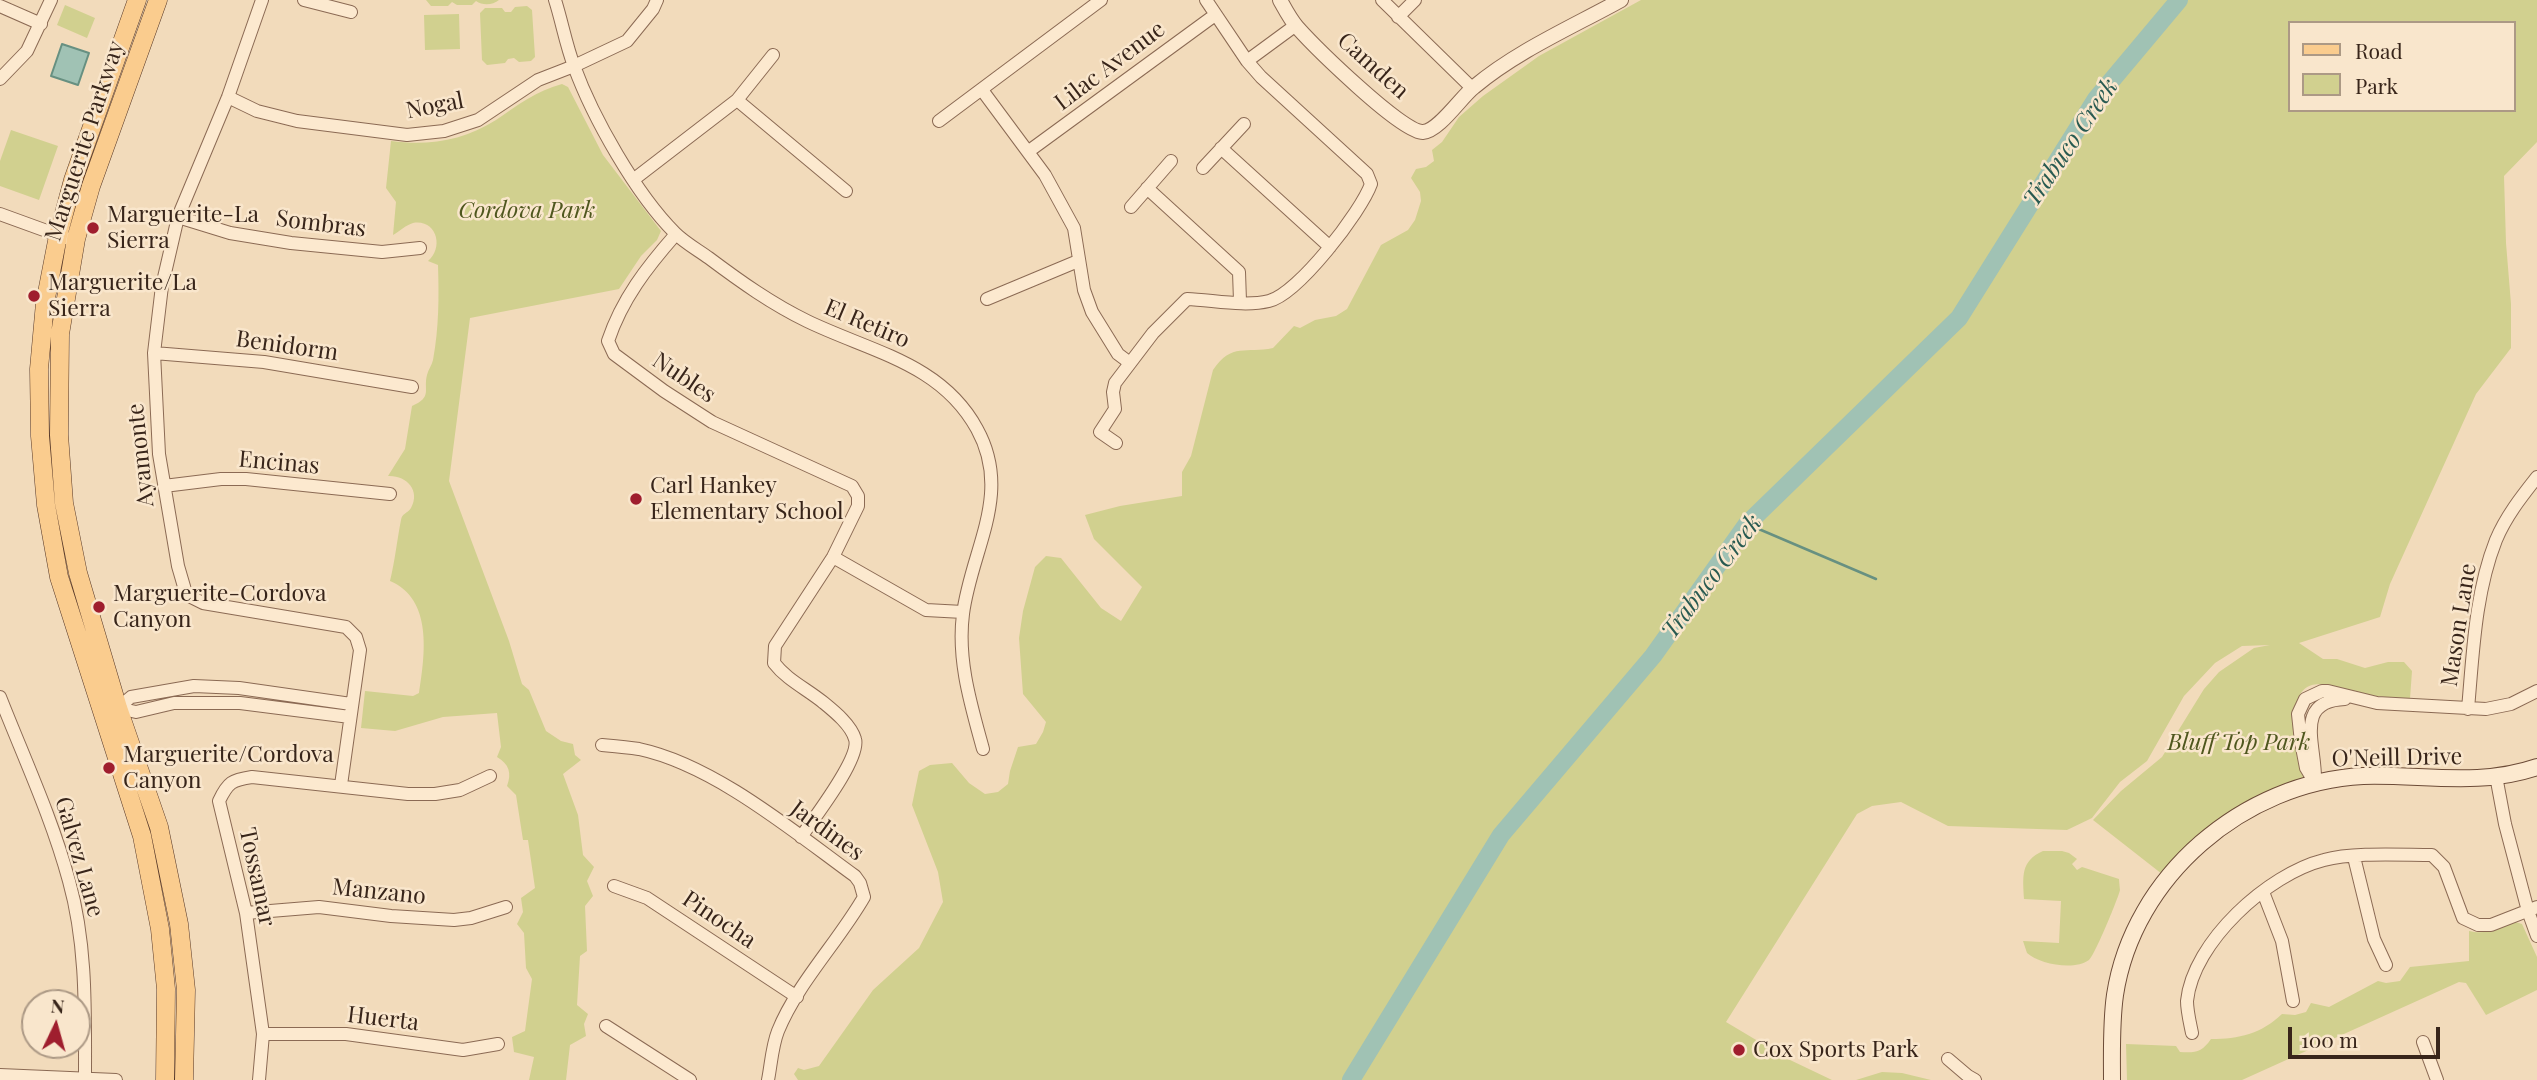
<!DOCTYPE html>
<style>
body{margin:0}
#map{position:relative;width:2537px;height:1080px;overflow:hidden;background:#f2dbbb;font-family:"Playfair Display",serif}
canvas{display:block}
.legend{position:absolute;left:2288px;top:21px;width:228px;height:91px;box-sizing:border-box;background:#f9e6cc;border:2px solid #ac9985;margin:0;padding:9px 12px;list-style:none;font-size:21px;color:#38251a}
.legend li{display:flex;align-items:center;gap:14px;height:35px}
.legend b{width:35px;border:2px solid #ac9985}
.north{position:absolute;left:21px;top:989px;width:70px;height:70px;box-sizing:border-box;background:#f9e6cc;border:2px solid #ac9985;border-radius:50%;rotate:5deg;font-size:19px;font-weight:700;line-height:28px;text-align:center;color:#38251a}
.north::after{content:'';display:block;margin:auto;width:24px;height:32px;background:#9f1e2e;clip-path:polygon(50% 0,100% 100%,50% 72%,0 100%)}
.scale{position:absolute;left:2288px;top:1027px;width:152px;height:32px;box-sizing:border-box;border:4px solid #38251a;border-top:0;padding-left:9px;font-size:21px;line-height:24px;white-space:nowrap;color:#38251a;-webkit-text-stroke:5px #f9e6cc;paint-order:stroke}
</style>
<div id="map">
<canvas width="2537" height="1080"></canvas>
<ul class="legend">
<li><b style="height:9px;background:#facc8e"></b>Road</li>
<li><b style="height:19px;background:#d1d08f"></b>Park</li>
</ul>
<div class="north">N</div>
<div class="scale">100 m</div>
</div>
<script>
const c = document.querySelector('canvas').getContext('2d');
c.lineJoin = 'round';
function fillPath(path, color) {
  c.fillStyle = color;
  c.fill(path, 'evenodd');
}
function strokePath(path, color, width, dash) {
  c.strokeStyle = color;
  c.lineWidth = width;
  c.lineCap = dash ? 'butt' : 'round';
  c.setLineDash(dash || []);
  c.stroke(path);
}
function label(font, color, halo, rows, align = 'center') {
  c.font = font + ' "Playfair Display",serif';
  c.lineWidth = 5;
  c.setLineDash([]);
  c.textBaseline = 'middle';
  c.strokeStyle = halo;
  c.fillStyle = color;
  for (const [text, x, y, turn = 0] of rows) {
    c.save();
    c.translate(x, y);
    c.rotate((+turn || 0) * Math.PI / 180);
    c.textAlign = isNaN(turn) ? turn : align;
    if (halo) c.strokeText(text, 0, 0);
    c.fillText(text, 0, 0);
    c.restore();
  }
}
const green = new Path2D(`
 M 426,0 L 499,0 C 493,5 483,6 476,1 L 472,5 L 457,5 L 452,2 L 448,6 L 431,6 Z
 M 1641,0 L 2537,0 L 2537,142 L 2504,176 L 2506,243 L 2511,304 L 2511,348 L 2476,394 L 2390,584 L 2380,617 L 2299,643 L 2323,659 L 2337,659 L 2365,668 L 2388,662 L 2404,662 L 2412,671 L 2410,699 C 2393,698 2377,696 2360,694 C 2338,690 2303,668 2296,707 L 2304,775 L 2301,781 L 2162,874 L 2093,820 L 2121,791 L 2162,757 L 2204,689 L 2219,672 L 2254,648 L 2270,645 L 2242,646 L 2215,663 L 2184,696 L 2147,761 L 2120,782 L 2092,818 L 2067,830 L 1948,826 L 1901,802 L 1872,806 L 1857,814 L 1726,1022 L 1788,1059 L 1832,1080 L 798,1080 L 794,1074 L 798,1068 L 804,1070 L 819,1066 L 873,990 L 919,948 L 943,902 L 938,872 L 912,805 L 919,771 L 930,765 L 952,763 L 969,783 L 985,794 L 998,792 L 1008,784 L 1010,771 L 1018,747 L 1036,744 L 1043,732 L 1046,722 L 1023,694 L 1019,638 L 1023,611 L 1035,567 L 1046,556 L 1061,558 L 1101,608 L 1121,621 L 1142,587 L 1094,539 L 1085,515 L 1120,506 L 1182,496 L 1182,472 L 1191,456 L 1213,370 C 1232,342 1246,354 1273,348 L 1294,326 L 1300,328 L 1315,320 L 1336,316 L 1347,309 L 1381,245 L 1408,230 L 1415,220 L 1421,201 L 1420,192 L 1411,178 L 1416,169 L 1426,167 L 1434,161 L 1432,150 L 1442,142 L 1459,117 L 1483,96 L 1539,56 ZM 2290,23 L 2514,23 L 2514,110 L 2290,110 Z
 M 65,5 L 95,18 L 87,38 L 57,25 Z
 M 527,6 L 532,10 L 535,57 L 531,61 L 519,62 L 514,58 L 508,59 L 505,63 L 487,65 L 482,60 L 480,13 L 485,8 L 502,8 L 505,12 L 511,12 L 515,7 Z
 M 459,14 L 460,49 L 425,50 L 424,15 Z
 M 562,84 L 568,87 L 603,155 L 661,231 L 657,240 L 641,256 L 619,289 L 470,318 L 449,481 L 509,641 L 522,684 L 529,690 L 546,731 L 561,741 L 573,744 L 575,755 L 581,760 L 563,774 L 578,815 L 583,855 L 594,867 L 587,881 L 593,896 L 585,906 L 587,951 L 580,956 L 577,1005 L 588,1014 L 584,1024 L 586,1036 L 570,1045 L 566,1080 L 529,1080 L 534,1057 L 514,1052 L 512,1037 L 525,1031 L 532,979 L 526,968 L 524,933 L 517,924 L 523,912 L 521,898 L 535,888 L 528,840 L 523,840 L 516,795 L 507,786 C 512,773 509,764 497,757 L 501,747 L 497,713 L 443,717 L 395,731 L 361,728 L 365,691 L 413,696 L 419,693 C 425,655 433,599 390,581 C 395,561 397,540 401,520 C 402,513 407,514 411,508 C 421,490 406,475 388,476 L 405,449 L 412,406 C 433,397 423,390 427,375 C 428,370 432,365 433,360 C 439,328 439,297 438,265 L 428,261 C 444,248 437,219 413,223 C 406,225 400,231 393,235 L 396,202 L 386,188 L 391,141 C 428,146 463,141 496,120 C 518,105 536,91 562,84 Z
 M 11,130 L 58,146 L 39,200 L 0,186 L 0,161 Z
 M 2043,851 L 2062,851 L 2069,853 L 2077,859 L 2072,864 L 2077,870 L 2082,867 L 2119,879 C 2119,880 2120,890 2120,890 C 2118,899 2094,957 2089,960 C 2074,971 2039,964 2027,953 L 2023,941 L 2059,943 L 2061,901 L 2024,899 C 2023,877 2020,861 2043,851 Z
 M 2512,921 L 2522,924 L 2537,957 L 2537,990 L 2486,1015 L 2466,983 L 2459,982 L 2242,1080 L 2127,1080 L 2126,1044 L 2176,1046 L 2180,1052 C 2196,1053 2202,1052 2211,1039 C 2239,1039 2261,1034 2282,1014 L 2295,1015 L 2306,1012 L 2311,1003 L 2329,1007 L 2378,981 L 2386,983 L 2400,981 L 2410,967 L 2469,961 L 2469,931 C 2486,935 2497,929 2512,921 Z
 M 1882,1072 L 1902,1073 L 1931,1080 L 1856,1080 Z`);
const water = new Path2D(`
 M 62,44 L 89,53 L 78,85 L 51,76 Z`);
const stream = new Path2D(`
 M 1747,524 L 1876,579`);
const river = new Path2D(`
 M 1351,1080 L 1501,835 L 1653,656 L 1747,524 L 1959,318 L 2096,99 L 2179,0`);
const minor = new Path2D(`
 M 262,0 L 228,97 L 178,217 L 162,286 L 154,353 L 159,454 L 178,566 L 185,590 L 191,597 L 203,603 L 346,627 L 356,637 L 360,650 L 341,785
 M 304,0 L 351,12
 M 555,0 C 562,22 566,45 574,66 C 593,118 636,194 675,233 C 685,243 698,250 709,258 C 741,282 772,304 807,321 C 871,352 941,363 977,429 C 1013,494 971,550 963,614 C 957,660 971,705 983,749
 M 1382,0 L 1472,88
 M 0,6 L 41,24
 M 1398,17 L 1415,0
 M 1247,61 L 1296,25
 M 0,79 L 27,51 L 51,0
 M 982,90 L 1045,175 L 1074,228 L 1084,290 L 1092,312 L 1118,354 L 1130,363
 M 228,97 L 257,111 L 297,121 L 407,135 L 444,131 L 478,120 L 538,80 L 574,66 L 627,41 L 653,9 L 657,0
 M 737,100 L 846,191
 M 939,121 L 1101,0
 M 1221,148 L 1330,247
 M 1029,151 L 1215,15
 M 1203,168 L 1244,124
 M 633,180 L 737,100 L 773,55
 M 1147,188 L 1239,272 L 1240,301
 M 1131,207 L 1171,161
 M 0,214 L 66,238
 M 178,217 L 230,233 L 291,243 L 382,252 L 420,248
 M 676,234 C 647,267 622,299 608,341 L 614,354 L 664,391 L 712,422 L 852,486 L 858,496 L 858,506 L 833,557 L 775,646 L 774,663 C 787,680 807,689 824,703 C 835,712 851,725 855,739 C 861,758 814,818 801,837
 M 987,299 L 1078,261
 M 154,353 L 264,362 L 412,387
 M 1116,443 L 1100,432 L 1115,409 L 1113,392 L 1115,383 L 1153,333 L 1187,299 C 1213,300 1244,307 1269,301 C 1298,294 1361,212 1371,184 L 1367,174 L 1261,77 L 1247,61 L 1206,0
 M 164,486 L 221,479 L 246,479 L 390,494
 M 833,557 L 926,610 L 963,612
 M 0,697 C 24,758 52,818 69,881 C 87,945 85,1012 85,1077
 M 118,708 L 131,697 L 194,686 L 239,688 L 351,704
 M 112,709 L 118,708 L 136,712 L 174,703 L 240,703 L 350,717
 M 2468,709 C 2473,653 2475,593 2496,540 C 2506,516 2522,496 2537,477
 M 602,745 C 614,746 627,747 639,749 C 714,765 793,831 855,876 L 860,883 L 864,897 C 838,942 797,984 778,1031 C 772,1046 771,1065 768,1080
 M 2496,776 L 2505,824 L 2528,911 L 2537,936
 M 2315,783 L 2306,768 L 2301,742 L 2298,714 L 2305,699 L 2322,691 L 2328,691 L 2377,703 L 2486,709 L 2511,704 L 2537,691
 M 2315,783 C 2317,747 2292,701 2345,699
 M 2354,857 L 2374,939 L 2386,965
 M 614,886 L 647,898 L 797,997
 M 2263,892 L 2282,941 L 2293,1001
 M 246,913 L 319,907 L 391,916 L 454,920 L 471,918 L 506,907
 M 606,1026 L 690,1080
 M 2192,1033 C 2190,1023 2187,1011 2187,1001 C 2193,942 2268,874 2324,860 C 2353,852 2401,855 2432,855 L 2444,867 L 2463,918 L 2478,925 L 2491,925 L 2537,907
 M 263,1034 L 346,1034 L 463,1050 L 498,1044
 M 2423,1042 L 2437,1080
 M 1948,1059 L 1968,1076 L 1975,1080
 M 0,1075 L 116,1080
 M 259,1080 L 263,1034 L 246,913 L 219,801 C 228,782 232,780 252,777 L 408,794 L 435,794 L 460,790 L 490,776`);
const tertiary = new Path2D(`
 M 1280,0 C 1285,9 1290,19 1297,27 C 1314,46 1402,133 1423,132 C 1439,131 1461,97 1474,87 C 1517,51 1572,27 1621,0`);
const secondary = new Path2D(`
 M 2112,1080 C 2112,1052 2111,1023 2115,995 C 2133,876 2244,782 2363,776 C 2422,774 2479,787 2537,767`);
const primary = new Path2D(`
 M 137,0 L 73,180 L 58,236 L 45,303 L 39,369 L 40,436 L 46,505 L 59,577 L 142,836 L 160,929 L 166,989 L 165,1080
 M 158,0 L 91,186 L 76,239 L 60,334 L 59,435 L 64,503 L 78,573 L 118,708 L 159,827 L 179,924 L 186,990 L 184,1080`);
const markers = [
 [93,228,7,"#9f1e2e"],
 [34,296,7,"#9f1e2e"],
 [636,499,7,"#9f1e2e"],
 [99,607,7,"#9f1e2e"],
 [109,768,7,"#9f1e2e"],
 [1739,1050,7,"#9f1e2e"]
];
const streetNames = [
 ["Lilac Avenue",1110,66,-37],
 ["Camden",1373,66,42],
 ["Nogal",435,106,-11],
 ["Marguerite Parkway",85,141,-72],
 ["Sombras",321,224,7],
 ["El Retiro",867,324,23],
 ["Benidorm",287,346,8],
 ["Nubles",684,378,34],
 ["Ayamonte",141,455,-96],
 ["Encinas",279,463,5],
 ["Mason Lane",2459,625,-81],
 ["O'Neill Drive",2397,758,-1],
 ["Jardines",827,831,36],
 ["Galvez Lane",79,857,74],
 ["Tossamar",257,877,78],
 ["Manzano",379,892,6],
 ["Pinocha",719,920,34],
 ["Huerta",383,1019,7]
];
const parkNames = [
 ["Cordova Park",527,211],
 ["Bluff Top Park",2239,743]
];
const poiNames = [
 ["Marguerite-La",107,215],
 ["Sierra",107,241],
 ["Marguerite/La",48,283],
 ["Sierra",48,309],
 ["Carl Hankey",650,486],
 ["Elementary School",650,512],
 ["Marguerite-Cordova",113,594],
 ["Canyon",113,620],
 ["Marguerite/Cordova",123,755],
 ["Canyon",123,781],
 ["Cox Sports Park",1753,1050]
];
const waterNames = [
 ["Trabuco Creek",2071,143,-56],
 ["Trabuco Creek",1712,577,-53]
];
fillPath(green, '#d1d08f');
fillPath(water, '#a0c2b4');
strokePath(water, '#679081', 2);
strokePath(stream, '#679081', 2.5);
strokePath(river, '#a0c2b4', 18);
strokePath(minor, '#8b6a54', 14);
strokePath(tertiary, '#8b6a54', 16);
strokePath(secondary, '#6c4b37', 18);
strokePath(primary, '#583929', 19);
strokePath(minor, '#fce9cf', 12);
strokePath(tertiary, '#fce9cf', 14);
strokePath(secondary, '#fce9cf', 16);
strokePath(primary, '#facc8e', 18);
for (const [x, y, r, color] of markers) {
  const dot = new Path2D();
  dot.arc(x, y, r, 0, 2 * Math.PI);
  c.fillStyle = color;
  c.fill(dot);
  strokePath(dot, '#f9e6cc', 2.5);
}
label('23px', '#38251a', '#f9e6cc', streetNames);
label('italic 23px', '#4f571e', '#f9e6cc', parkNames);
label('23px', '#38251a', '#f9e6cc', poiNames, 'left');
label('italic 24px', '#285a51', '#f9e6cc', waterNames);
</script>
